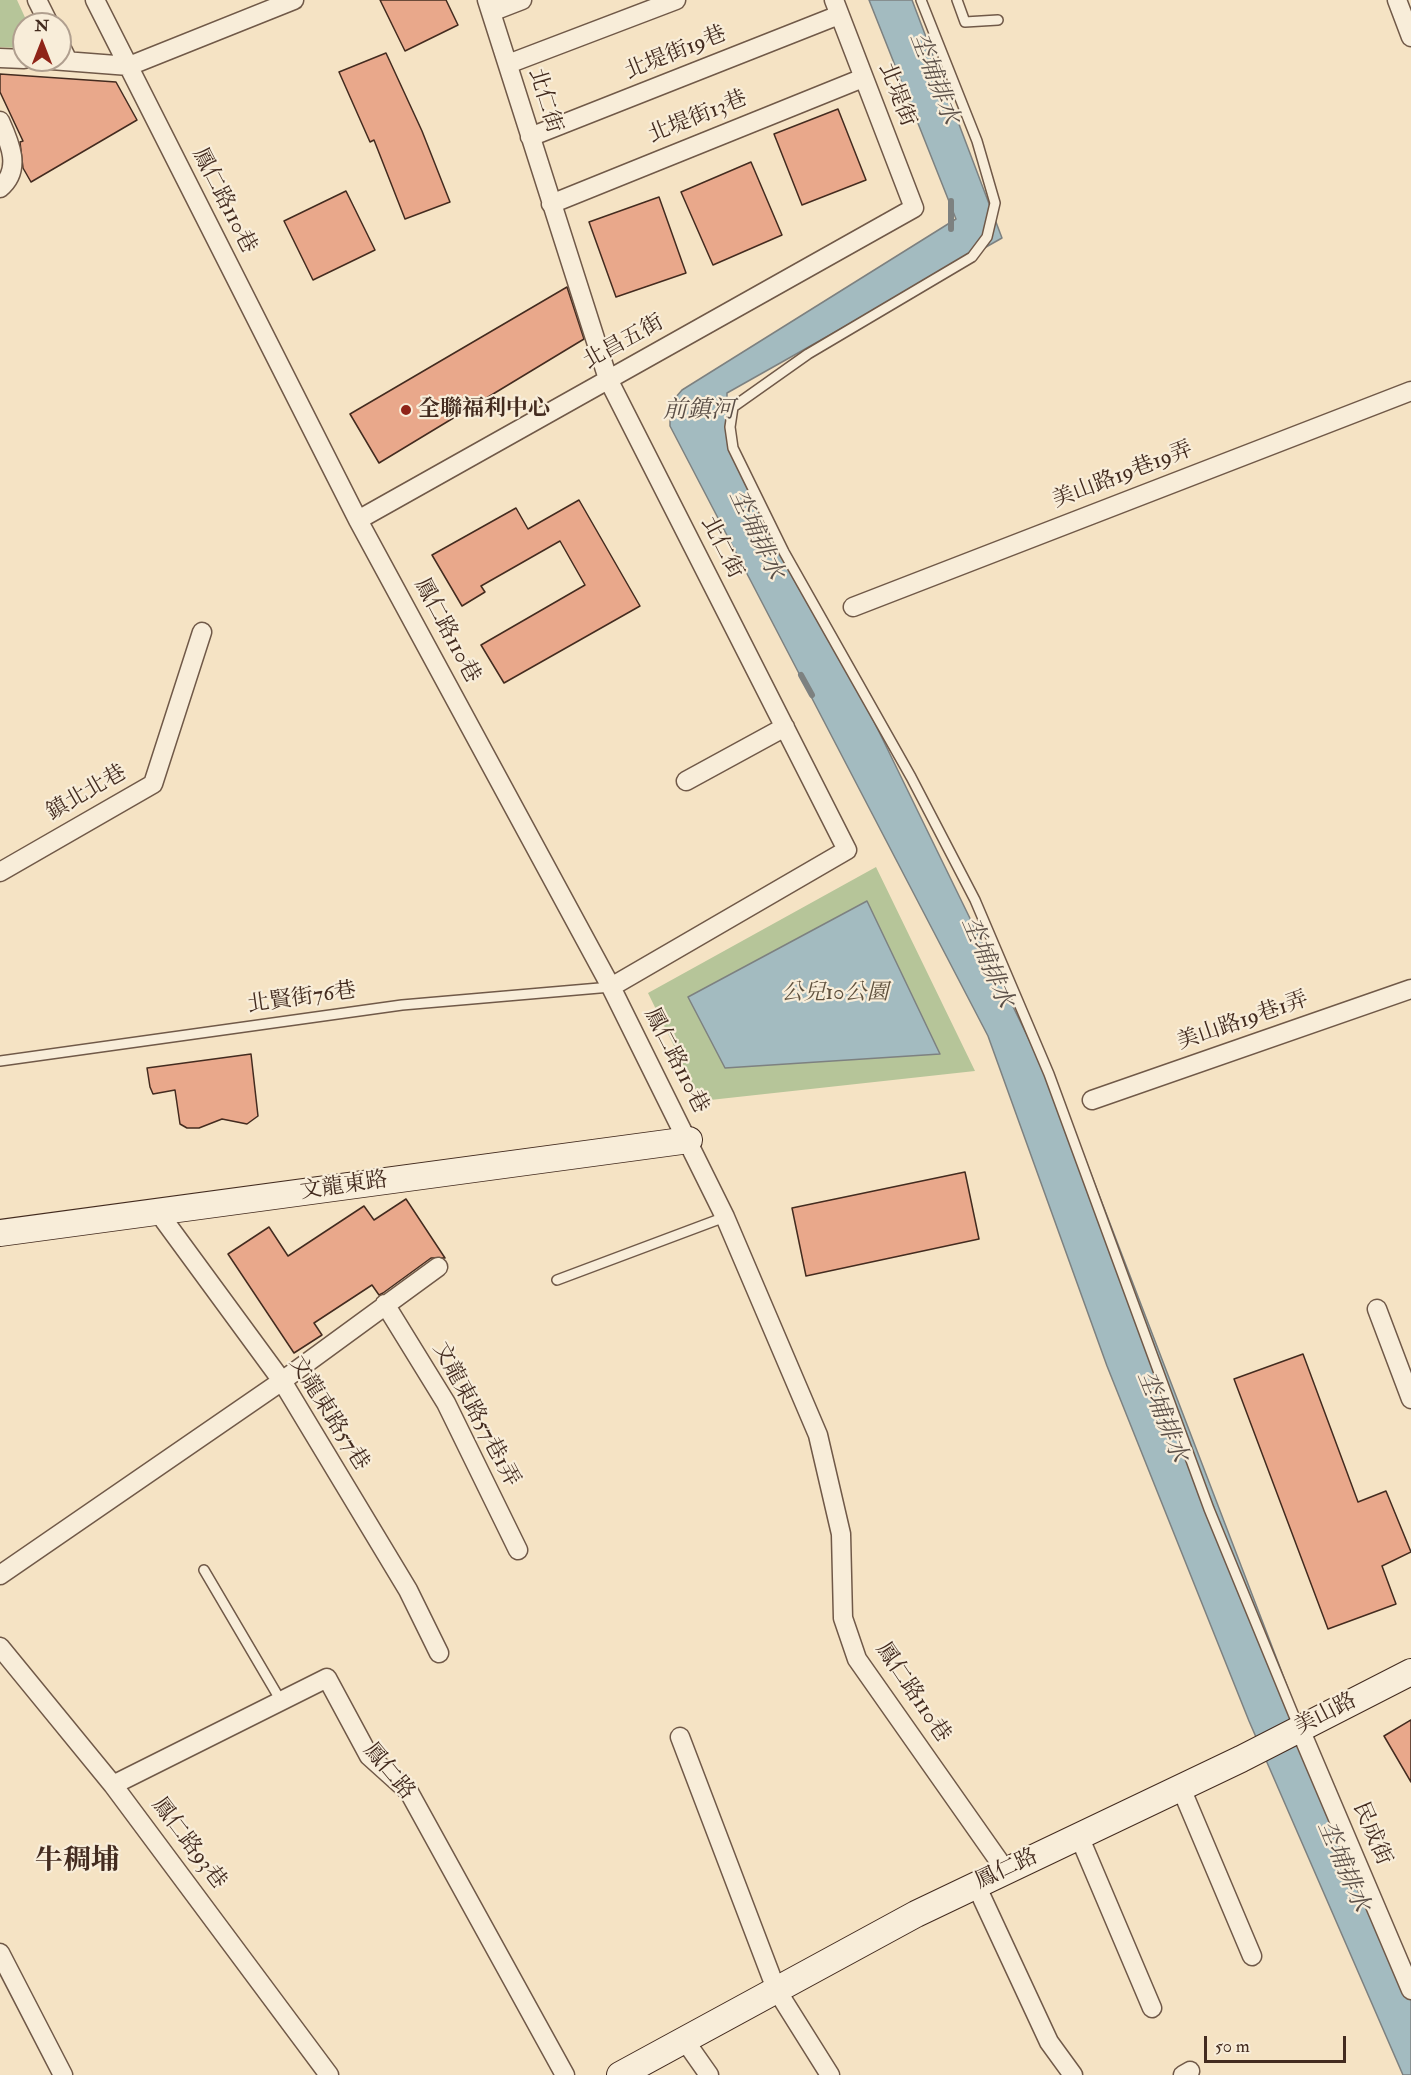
<!DOCTYPE html>
<meta charset="utf-8">
<style>
body{margin:0}
#map{position:relative;width:1411px;height:2075px;overflow:hidden;background:#f5e3c4;font-family:"IM FELL Double Pica",serif}
canvas{display:block}
.north{position:absolute;left:12px;top:12px;width:60px;height:60px;box-sizing:border-box;background:#f8edd9;border:2px solid #b09f8f;border-radius:50%;rotate:0deg;font-size:16px;font-weight:700;line-height:24px;text-align:center;color:#432b1f}
.north::after{content:'';display:block;margin:auto;width:21px;height:27px;background:#8f2418;clip-path:polygon(50% 0,100% 100%,50% 72%,0 100%)}
.scale{position:absolute;left:1204px;top:2036px;width:142px;height:27px;box-sizing:border-box;border:3px solid #432b1f;border-top:0;padding-left:8px;font-size:18px;line-height:21px;white-space:nowrap;color:#432b1f;-webkit-text-stroke:4px #f8edd9;paint-order:stroke}
</style>
<div id="map">
<canvas width="1411" height="2075"></canvas>
<div class="north">N</div>
<div class="scale">50 m</div>
</div>
<script>
const c = document.querySelector('canvas').getContext('2d');
c.lineJoin = 'round';
function fillPath(path, color) {
  c.fillStyle = color;
  c.fill(path, 'evenodd');
}
function strokePath(path, color, width, dash) {
  c.strokeStyle = color;
  c.lineWidth = width;
  c.lineCap = dash ? 'butt' : 'round';
  c.setLineDash(dash || []);
  c.stroke(path);
}
function label(font, color, halo, rows, align = 'center') {
  c.font = font + ' "IM FELL Double Pica","Noto Serif TC",serif';
  c.lineWidth = 4.5;
  c.setLineDash([]);
  c.textBaseline = 'middle';
  c.strokeStyle = halo;
  c.fillStyle = color;
  for (const [text, x, y, turn = 0] of rows) {
    c.save();
    c.translate(x, y);
    c.rotate((+turn || 0) * Math.PI / 180);
    c.textAlign = isNaN(turn) ? turn : align;
    if (halo) c.strokeText(text, 0, 0);
    c.fillText(text, 0, 0);
    c.restore();
  }
}
const green = new Path2D(`
 M 0,0 L 17,0 L 28,24 L 24,24 L 24,40 L 19,48 L 0,47 Z
 M 876,867 L 975,1071 L 701,1101 L 648,993 Z`);
const water = new Path2D(`
 M 869,0 L 912,0 L 1002,238 L 727,393 L 727,436 L 828,627 L 1078,1140 L 1317,1764 L 1411,1987 L 1411,2075 L 1403,2075 L 1249,1721 L 1107,1366 L 988,1036 L 670,426 L 670,404 L 682,390 L 956,219 Z
 M 867,901 L 940,1054 L 725,1068 L 688,997 Z`);
const stream = new Path2D(`
 M 951,229 L 951,201
 M 801,675 L 812,695`);
const building = new Path2D(`
 M 380,0 L 446,0 L 458,25 L 405,51 Z
 M 386,53 L 422,131 L 450,202 L 405,219 L 374,140 L 370,142 L 339,72 Z
 M 0,74 L 116,82 L 137,120 L 31,182 L 23,168 L 20,142 L 23,141 L 0,92 Z
 M 838,109 L 866,180 L 802,205 L 774,134 Z
 M 751,162 L 782,235 L 713,265 L 681,192 Z
 M 346,191 L 375,250 L 313,280 L 284,221 Z
 M 659,197 L 686,273 L 616,297 L 589,222 Z
 M 567,287 L 584,339 L 379,463 L 350,414 Z
 M 579,500 L 640,606 L 504,683 L 481,645 L 585,585 L 560,541 L 481,586 L 485,592 L 462,606 L 432,555 L 516,508 L 528,529 Z
 M 251,1054 L 258,1116 L 247,1124 L 222,1119 L 199,1128 L 187,1128 L 180,1124 L 175,1090 L 153,1094 L 150,1087 L 147,1068 Z
 M 965,1172 L 979,1239 L 806,1276 L 792,1208 Z
 M 406,1199 L 445,1258 L 431,1258 L 383,1293 L 379,1295 L 372,1285 L 314,1323 L 322,1335 L 294,1353 L 228,1254 L 269,1227 L 288,1256 L 364,1206 L 374,1220 Z
 M 1303,1354 L 1358,1502 L 1386,1491 L 1411,1552 L 1382,1566 L 1396,1604 L 1328,1629 L 1234,1379 Z
 M 1411,1720 L 1411,1782 L 1384,1736 Z`);
const lane = new Path2D(`
 M 921,0 L 977,141 L 995,203 L 987,237 L 972,257 L 808,354 L 733,407 L 730,427 L 733,448 L 784,552 L 911,777 L 975,900 L 1049,1074 L 1209,1509 L 1299,1728
 M 957,0 L 965,22 L 998,20
 M 0,1061 L 402,1005 L 611,987
 M 557,1280 L 725,1217
 M 204,1570 L 281,1701`);
const street = new Path2D(`
 M 37,0 L 49,24
 M 95,0 L 358,520 L 611,987 L 725,1217 L 818,1435 L 841,1534 L 843,1618 L 857,1659 L 1006,1871
 M 487,0 L 608,379 L 847,850 L 611,987
 M 1397,0 L 1411,37
 M 491,12 L 522,0
 M 60,45 L 68,61
 M 0,58 L 24,59
 M 51,60 L 129,66 L 294,0
 M 508,64 L 676,0
 M 0,121 C 10,143 22,170 0,188
 M 530,137 L 839,15
 M 551,204 L 863,78
 M 358,520 L 914,208 L 834,0
 M 853,607 L 1411,391
 M 686,781 L 785,727
 M 0,872 L 153,784 L 202,632
 M 1092,1100 L 1411,989
 M 158,1212 L 282,1381 L 408,1590 L 439,1653
 M 385,1304 L 446,1403 L 518,1550
 M 1377,1309 L 1411,1399
 M 0,1575 L 282,1381 L 438,1267
 M 0,1647 L 113,1785 L 329,2075
 M 1300,1729 L 1411,1990
 M 680,1737 L 776,1989 L 830,2075
 M 113,1785 L 327,1678 L 369,1756 L 409,1792 L 565,2075
 M 1181,1788 L 1252,1956
 M 1079,1836 L 1152,2008
 M 976,1885 L 1049,2042 L 1073,2075
 M 0,1953 L 63,2075
 M 683,2038 L 709,2075
 M 1183,2075 L 1190,2071`);
const secondary = new Path2D(`
 M 0,1233 L 689,1140
 M 620,2075 L 916,1914 L 1241,1759 L 1411,1672`);
const markers = [
 [406,410,6,"#8f2418"]
];
const streetNames = [
 ["北堤街19巷",676,54,-22],
 ["北堤街",896,95,69],
 ["北仁街",544,101,73],
 ["北堤街13巷",698,118,-22],
 ["鳳仁路110巷",223,201,63],
 ["北昌五街",624,343,-29],
 ["美山路19巷19弄",1123,476,-21],
 ["北仁街",721,548,63],
 ["鳳仁路110巷",446,631,62],
 ["鎮北北巷",87,794,-30],
 ["北賢街76巷",302,999,-8],
 ["美山路19巷1弄",1243,1022,-19],
 ["鳳仁路110巷",675,1061,63],
 ["文龍東路",344,1187,-8],
 ["文龍東路57巷",328,1414,58],
 ["文龍東路57巷1弄",475,1415,62],
 ["鳳仁路110巷",912,1693,56],
 ["美山路",1326,1715,-27],
 ["鳳仁路",388,1772,50],
 ["民成街",1371,1834,67],
 ["鳳仁路93巷",188,1844,53],
 ["鳳仁路",1007,1870,-25]
];
const poiNames = [
 ["全聯福利中心",418,410]
];
const parkNames = [
 ["公兒10公園",835,994]
];
const waterNames = [
 ["坔埔排水",933,79,69],
 ["前鎮河",699,412],
 ["坔埔排水",755,535,65],
 ["坔埔排水",986,963,67],
 ["坔埔排水",1161,1417,68],
 ["坔埔排水",1342,1867,67]
];
const districtNames = [
 ["牛稠埔",77,1863]
];
fillPath(green, '#b6c599');
fillPath(water, '#a3bbc0');
strokePath(water, '#7d8180', 1.5);
strokePath(stream, '#7d8180', 6);
fillPath(building, '#e9a88b');
strokePath(building, '#432b1f', 1.5);
strokePath(lane, '#705948', 12);
strokePath(street, '#705948', 21);
strokePath(secondary, '#432b1f', 28);
strokePath(lane, '#f8edd9', 9);
strokePath(street, '#f8edd9', 18);
strokePath(secondary, '#f8edd9', 26);
for (const [x, y, r, color] of markers) {
  const dot = new Path2D();
  dot.arc(x, y, r, 0, 2 * Math.PI);
  c.fillStyle = color;
  c.fill(dot);
  strokePath(dot, '#f8edd9', 2);
}
label('22px', '#432b1f', '#f8edd9', streetNames);
label('bold 22px', '#432b1f', '#f8edd9', poiNames, 'left');
label('italic 22px', '#60523e', '#f8edd9', parkNames);
label('italic 24px', '#5b4f47', '#f8edd9', waterNames);
label('bold 28px', '#432b1f', '#f8edd9', districtNames);
</script>
